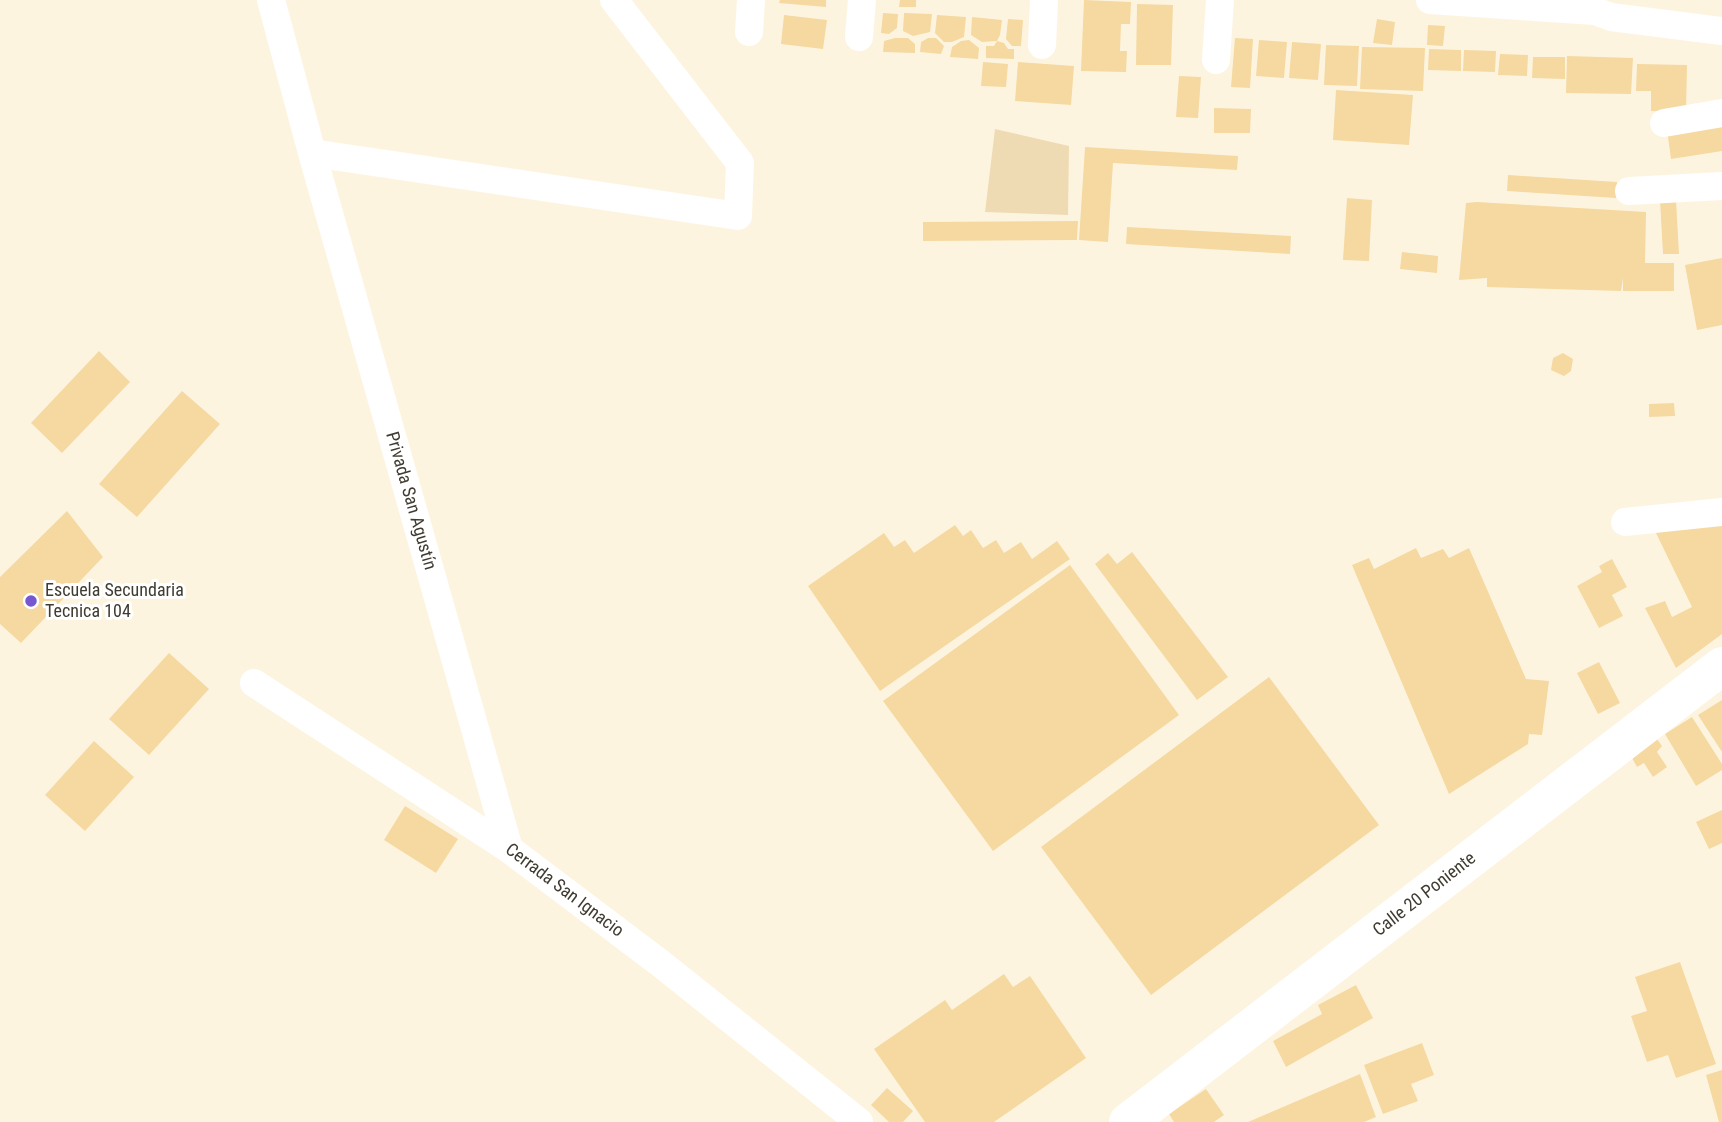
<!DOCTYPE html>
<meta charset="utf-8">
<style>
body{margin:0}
canvas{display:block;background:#fdf4e0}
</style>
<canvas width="1722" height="1122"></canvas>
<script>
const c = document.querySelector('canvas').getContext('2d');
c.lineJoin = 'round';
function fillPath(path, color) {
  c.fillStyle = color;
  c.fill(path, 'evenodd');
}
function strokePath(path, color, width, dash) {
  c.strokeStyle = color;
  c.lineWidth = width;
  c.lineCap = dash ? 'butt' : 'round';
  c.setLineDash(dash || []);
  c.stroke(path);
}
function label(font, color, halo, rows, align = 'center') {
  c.font = font + ' "Roboto Condensed",sans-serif';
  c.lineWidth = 6;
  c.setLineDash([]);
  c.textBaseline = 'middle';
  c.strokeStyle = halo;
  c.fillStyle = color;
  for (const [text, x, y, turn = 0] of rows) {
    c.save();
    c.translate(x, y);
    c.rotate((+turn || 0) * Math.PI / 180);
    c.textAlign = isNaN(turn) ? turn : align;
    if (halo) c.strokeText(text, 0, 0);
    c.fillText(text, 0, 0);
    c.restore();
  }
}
const green = new Path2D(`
 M 995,129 L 1069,146 L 1068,215 L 985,212 Z`);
const building = new Path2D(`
 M 780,0 L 826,0 L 826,7 L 779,3 Z
 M 900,0 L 916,0 L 916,7 L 899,7 Z
 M 1084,0 L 1131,2 L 1130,24 L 1121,24 L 1120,51 L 1127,51 L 1126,72 L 1081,71 Z
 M 1137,4 L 1173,5 L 1171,65 L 1136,65 Z
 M 883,13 L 898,14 L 897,28 L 889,34 L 881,33 Z
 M 904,13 L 932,14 L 930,32 L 913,36 L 903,31 Z
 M 784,15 L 827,20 L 823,49 L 781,44 Z
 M 937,15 L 966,17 L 964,37 L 952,42 L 944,42 L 935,33 Z
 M 972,17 L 1002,20 L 1000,35 L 997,41 L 982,42 L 971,35 Z
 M 1008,19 L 1023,20 L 1021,46 L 1012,46 L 1006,39 Z
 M 1377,19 L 1395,22 L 1392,45 L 1373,43 Z
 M 1428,25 L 1445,26 L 1443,46 L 1427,45 Z
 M 895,38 L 908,38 L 915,44 L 915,53 L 883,52 L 884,41 Z
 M 928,38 L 936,38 L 944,46 L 941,54 L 920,52 L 921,42 Z
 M 1235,38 L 1253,39 L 1250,88 L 1231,87 Z
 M 969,40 L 979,48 L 978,59 L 950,57 L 952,47 L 961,41 Z
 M 1259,40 L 1287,42 L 1284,78 L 1256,76 Z
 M 997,41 L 1004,43 L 1008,49 L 1014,49 L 1014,59 L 986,58 L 986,46 L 994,46 Z
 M 1292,42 L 1321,44 L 1318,80 L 1289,78 Z
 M 1326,45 L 1359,46 L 1357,86 L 1324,85 Z
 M 1362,47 L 1425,48 L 1423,91 L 1360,89 Z
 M 1429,49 L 1461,50 L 1461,71 L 1428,70 Z
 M 1464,50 L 1496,51 L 1495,72 L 1463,71 Z
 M 1500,54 L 1528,55 L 1527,76 L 1498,75 Z
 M 1567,56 L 1633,58 L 1631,94 L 1566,93 Z
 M 1533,57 L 1565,57 L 1565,79 L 1532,78 Z
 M 983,62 L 1008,64 L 1006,87 L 981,86 Z
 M 1018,62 L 1074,66 L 1071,105 L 1015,101 Z
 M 1637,64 L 1687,65 L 1686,112 L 1651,111 L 1651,91 L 1636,91 Z
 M 1179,76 L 1201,77 L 1198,118 L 1176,117 Z
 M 1336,90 L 1413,95 L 1409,145 L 1333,140 Z
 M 1214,108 L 1251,109 L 1250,133 L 1214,133 Z
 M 1722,122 L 1722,151 L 1671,159 L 1667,130 Z
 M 1085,147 L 1238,156 L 1237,170 L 1113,163 L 1108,242 L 1079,240 Z
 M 1508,175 L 1617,182 L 1616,198 L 1507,191 Z
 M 1347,198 L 1372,200 L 1369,261 L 1343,260 Z
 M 1660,200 L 1676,200 L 1679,254 L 1663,254 Z
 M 1477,202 L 1646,212 L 1645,263 L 1674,263 L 1674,291 L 1623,291 L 1623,278 L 1621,291 L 1487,287 L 1487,278 L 1459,280 L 1466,203 Z
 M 1078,221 L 1077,240 L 923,241 L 923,222 Z
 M 1127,227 L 1291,236 L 1290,254 L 1126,244 Z
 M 1402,252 L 1438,256 L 1437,273 L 1400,269 Z
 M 1722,258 L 1722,325 L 1697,330 L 1685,265 Z
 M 99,351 L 130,382 L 62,453 L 31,423 Z
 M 1563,353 L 1573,359 L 1571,371 L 1564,376 L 1551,370 L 1553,358 Z
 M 182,391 L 220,424 L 137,517 L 99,484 Z
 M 1674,403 L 1675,416 L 1649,417 L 1649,404 Z
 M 67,511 L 103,557 L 21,643 L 0,624 L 0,577 Z
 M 1722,524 L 1722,634 L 1676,668 L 1645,608 L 1665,601 L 1672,617 L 1692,607 L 1655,531 Z
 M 955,525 L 963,536 L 971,530 L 983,548 L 996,540 L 1004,553 L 1021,542 L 1032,559 L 1057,541 L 1070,559 L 880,691 L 808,586 L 884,533 L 894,547 L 905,540 L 914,553 Z
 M 1416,548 L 1421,558 L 1443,549 L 1449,558 L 1469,548 L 1526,679 L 1549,681 L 1542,735 L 1529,734 L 1528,744 L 1449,794 L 1352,565 L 1369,558 L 1374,569 Z
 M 1132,552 L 1228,677 L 1197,700 L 1095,564 L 1108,553 L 1117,564 Z
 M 1612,559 L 1627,587 L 1612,595 L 1623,616 L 1599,628 L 1577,586 L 1602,572 L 1599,566 Z
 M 1070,565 L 1179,715 L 993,851 L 883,701 Z
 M 169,653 L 209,689 L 149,755 L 109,719 Z
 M 1599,662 L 1620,703 L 1598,714 L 1577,673 Z
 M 1269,677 L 1379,825 L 1151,995 L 1041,847 Z
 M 1722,700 L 1722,752 L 1698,715 Z
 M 1692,717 L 1722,764 L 1722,770 L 1696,786 L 1665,734 Z
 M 1657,739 L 1662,746 L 1657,752 L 1667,767 L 1653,777 L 1644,763 L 1637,767 L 1631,756 Z
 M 94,741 L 134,777 L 85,831 L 45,795 Z
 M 405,806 L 458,839 L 436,873 L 384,840 Z
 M 1722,810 L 1722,843 L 1709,849 L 1696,822 Z
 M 1680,962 L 1716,1064 L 1676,1078 L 1668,1055 L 1647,1062 L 1631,1016 L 1647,1011 L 1635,977 Z
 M 1004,974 L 1013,987 L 1030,976 L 1086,1058 L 994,1122 L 925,1122 L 874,1049 L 945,1000 L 952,1010 Z
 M 1356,985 L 1373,1018 L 1286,1067 L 1273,1041 L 1322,1014 L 1318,1005 Z
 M 1422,1043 L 1434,1075 L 1411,1084 L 1418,1101 L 1383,1114 L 1364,1065 Z
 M 1722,1070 L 1722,1122 L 1719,1122 L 1706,1075 Z
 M 1360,1074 L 1376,1117 L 1364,1122 L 1248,1122 Z
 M 887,1088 L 913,1111 L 903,1122 L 889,1122 L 871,1105 Z
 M 1206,1089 L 1224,1115 L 1214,1122 L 1174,1122 L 1169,1114 Z`);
const street = new Path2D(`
 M 271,0 L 312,153 L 509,849
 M 1430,0 L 1595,11 L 1611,17 L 1722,31
 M 749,32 L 751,0
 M 859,37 L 862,0
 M 1042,45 L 1044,0
 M 1216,60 L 1220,0
 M 1664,123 L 1722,113
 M 312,153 L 738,216 L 740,163 L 614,0
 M 1629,191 L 1722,186
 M 1625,522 L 1722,512
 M 254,683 L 509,849 L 660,963 L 859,1122`);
const secondary = new Path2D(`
 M 1128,1122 L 1722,666`);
const markers = [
 [31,601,7,"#7757d1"]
];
const streetNames = [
 ["Privada San Agustín",410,501,74],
 ["Cerrada San Ignacio",564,891,37],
 ["Calle 20 Poniente",1425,895,-38]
];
const poiNames = [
 ["Escuela Secundaria",45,591],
 ["Tecnica 104",45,612]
];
fillPath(green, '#efdbb3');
fillPath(building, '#f5d9a1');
strokePath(street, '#fff', 28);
strokePath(secondary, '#fff', 38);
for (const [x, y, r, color] of markers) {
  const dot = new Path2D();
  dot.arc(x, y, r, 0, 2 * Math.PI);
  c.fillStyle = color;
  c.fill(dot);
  strokePath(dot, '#fff', 2.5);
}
label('18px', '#3f3b31', '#fff', streetNames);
label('18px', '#3f3b31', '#fff', poiNames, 'left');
</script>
